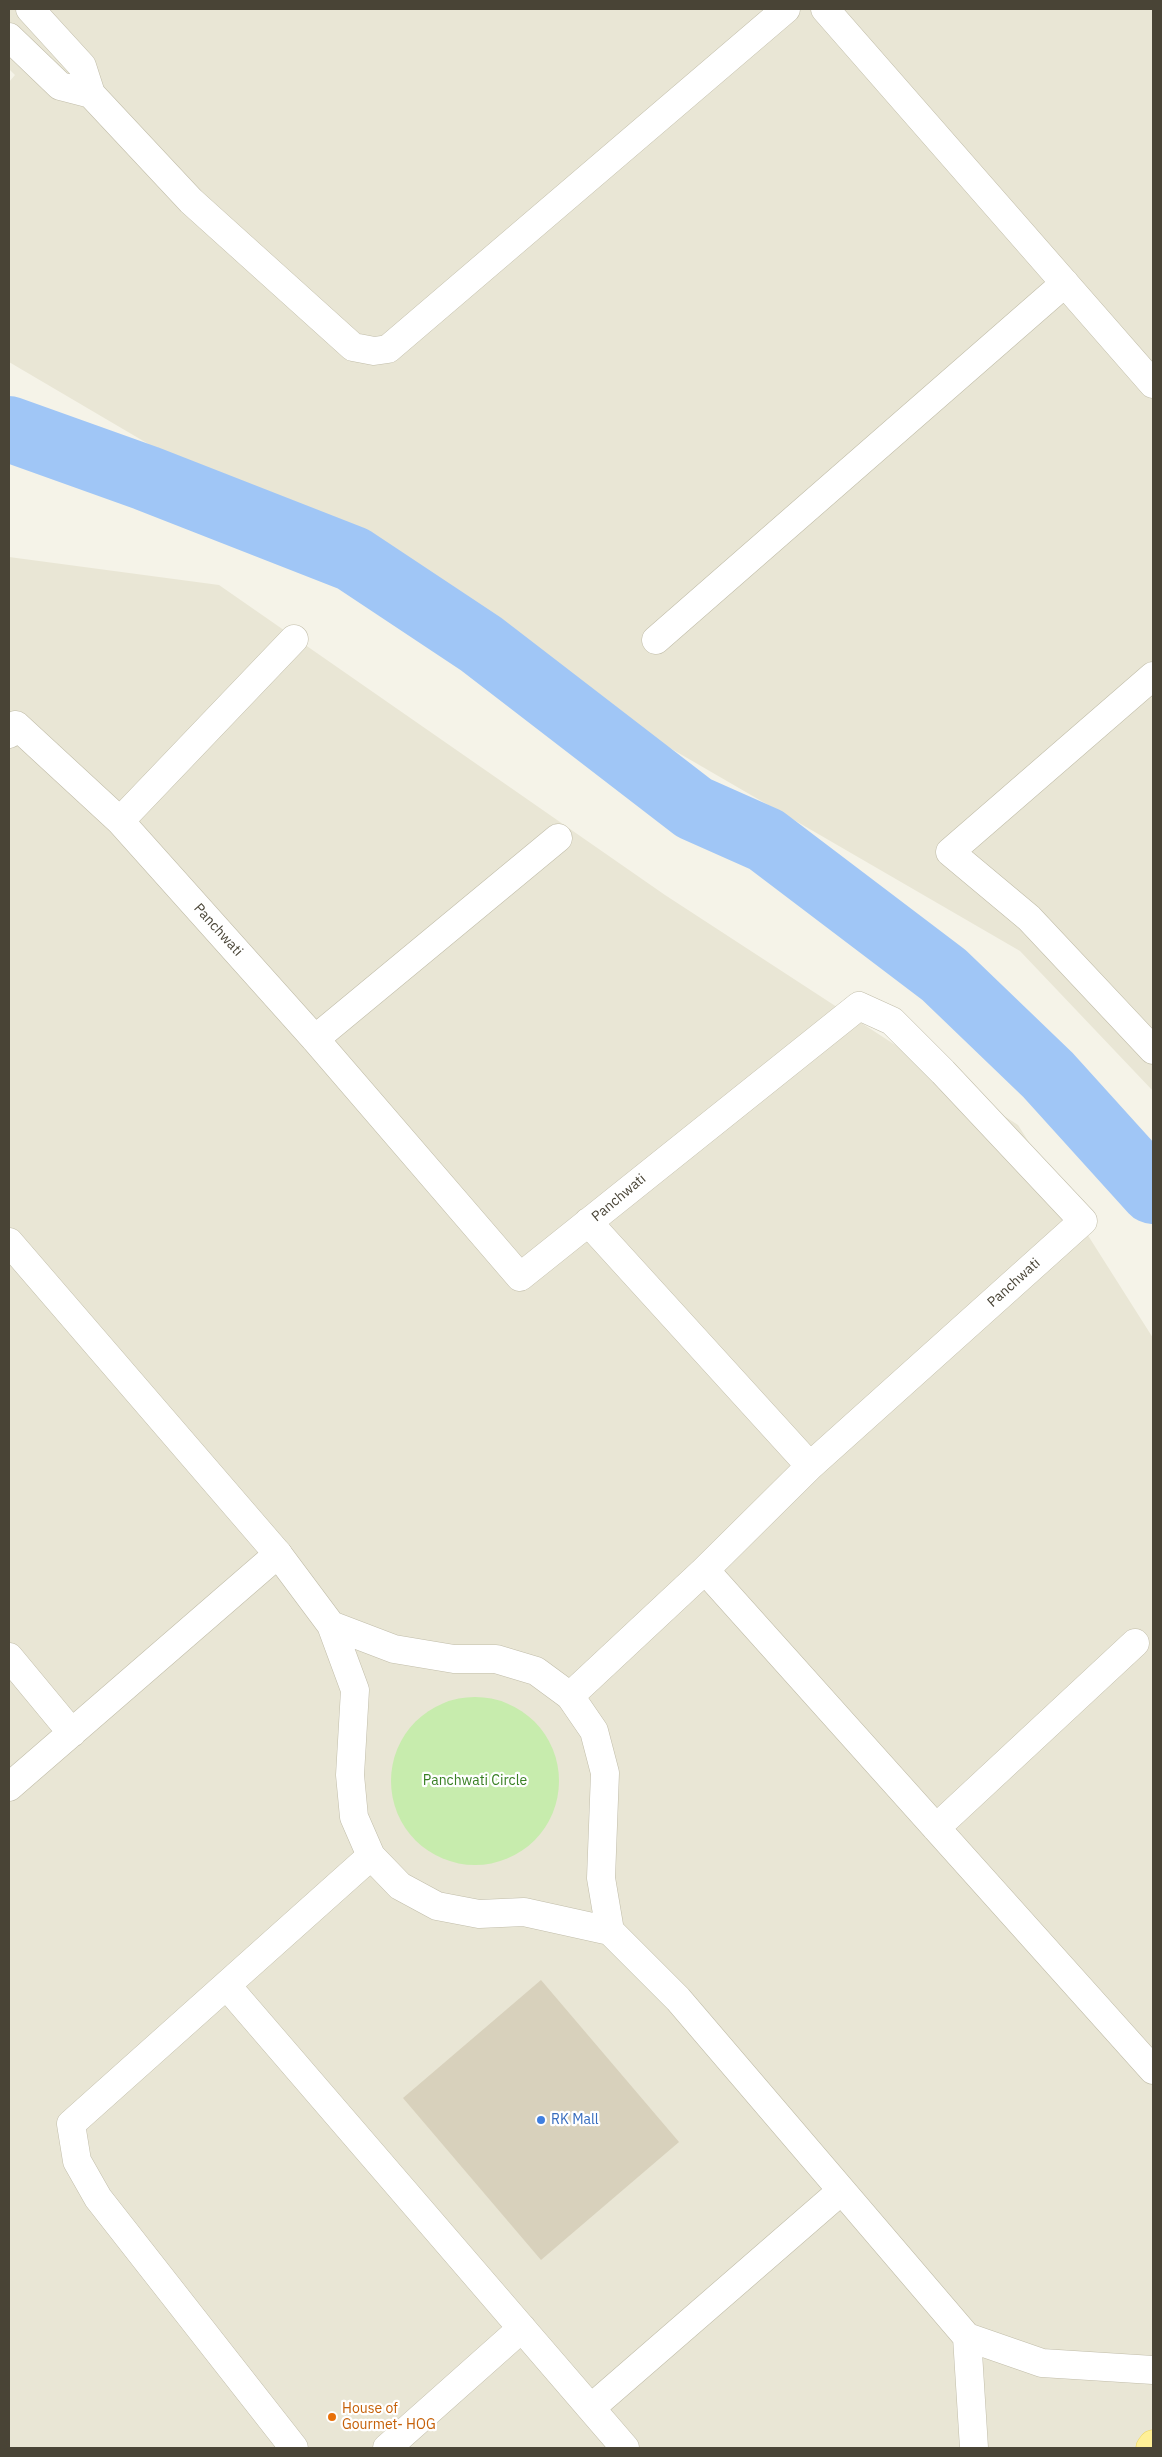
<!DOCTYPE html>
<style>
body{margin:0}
#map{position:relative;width:1162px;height:2457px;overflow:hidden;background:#f5f3e8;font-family:"IBM Plex Sans",sans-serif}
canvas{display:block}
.frame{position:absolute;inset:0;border:10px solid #494436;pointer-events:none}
</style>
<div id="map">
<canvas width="1162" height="2457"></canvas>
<div class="frame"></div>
</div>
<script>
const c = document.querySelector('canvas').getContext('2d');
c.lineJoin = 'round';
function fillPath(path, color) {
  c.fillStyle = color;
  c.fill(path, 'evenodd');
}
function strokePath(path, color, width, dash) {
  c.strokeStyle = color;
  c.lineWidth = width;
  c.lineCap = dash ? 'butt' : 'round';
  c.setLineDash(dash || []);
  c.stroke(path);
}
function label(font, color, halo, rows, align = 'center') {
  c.font = font + ' "IBM Plex Sans",sans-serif';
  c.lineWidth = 4.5;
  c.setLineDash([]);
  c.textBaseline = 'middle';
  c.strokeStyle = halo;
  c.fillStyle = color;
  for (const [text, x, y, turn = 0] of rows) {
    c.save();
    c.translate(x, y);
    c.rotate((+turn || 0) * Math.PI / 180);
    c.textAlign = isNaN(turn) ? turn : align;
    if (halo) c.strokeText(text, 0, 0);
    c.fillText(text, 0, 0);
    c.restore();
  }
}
const residential = new Path2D(`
 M 9,9 L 1153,9 L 1153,1091 L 1020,951 L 344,559 L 9,362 L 9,82 L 15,75 L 9,69 Z
 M 9,557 L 219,585 L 665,895 L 1018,1125 L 1153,1338 L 1153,2448 L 9,2448 Z`);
const green = new Path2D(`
 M391 1781a84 84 0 1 1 168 0a84 84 0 1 1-168 0Z`);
const river = new Path2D(`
 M 9,429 L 146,478 L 353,559 L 481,644 L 694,808 L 766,840 L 944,975 L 1048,1075 L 1153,1191`);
const building = new Path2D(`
 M 541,1980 L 679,2142 L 541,2260 L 403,2098 Z`);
const minor = new Path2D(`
 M 30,9 L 82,66 L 91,94 L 191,201 L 353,347 L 374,351 L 388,349 L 786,9
 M 825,9 L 1153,384
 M 9,37 L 60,86 L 91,94
 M 656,640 L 1065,283
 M 1153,676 L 950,852 L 1029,918 L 1153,1050
 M 9,734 L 16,725 L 120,821 L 315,1039 L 520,1277 L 859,1006 L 892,1021 L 943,1072 L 1083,1221 L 810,1466 L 705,1570
 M 120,821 L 294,639
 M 315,1039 L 558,838
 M 588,1222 L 810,1466
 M 9,1657 L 72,1733
 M 570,1696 L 705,1570 L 1153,2070
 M 9,1787 L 278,1554
 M 936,1828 L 1135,1643
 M 227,1986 L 625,2448
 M 591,2408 L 841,2191
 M 294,2448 L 98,2198 L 77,2161 L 71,2124 L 371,1856
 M 387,2448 L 522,2328`);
const tertiary = new Path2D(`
 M 9,1242 L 278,1554 L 331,1625
 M 331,1625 L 394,1649 L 454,1659 L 496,1659 L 536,1671 L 570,1696 L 594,1731 L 605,1773 L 601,1878 L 610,1931 L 524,1912 L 479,1914 L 437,1906 L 400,1886 L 371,1856 L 354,1817 L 350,1775 L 355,1690 Z
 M 610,1931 L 678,1999 L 967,2337 L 1042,2363 L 1153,2370
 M 967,2337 L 974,2448`);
const primary = new Path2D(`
 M 1150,2448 L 1153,2444`);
const markers = [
 [541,2120,5,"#3f7fe0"],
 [332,2417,5,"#e8710a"]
];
const streetNames = [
 ["Panchwati",218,930,48],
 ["Panchwati",619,1198,-40],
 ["Panchwati",1014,1283,-42]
];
const parkNames = [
 ["Panchwati Circle",475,1781]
];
const shopNames = [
 ["RK Mall",551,2120]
];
const foodNames = [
 ["House of",342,2409],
 ["Gourmet- HOG",342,2425]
];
fillPath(residential, '#e9e6d5');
fillPath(green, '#c7ecad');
strokePath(river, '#a0c6f6', 66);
fillPath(building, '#d8d1bc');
strokePath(minor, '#c1bda9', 29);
strokePath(tertiary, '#c1bda9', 29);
strokePath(primary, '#edd65e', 29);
strokePath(minor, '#fff', 28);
strokePath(tertiary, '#fff', 28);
strokePath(primary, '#fff097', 28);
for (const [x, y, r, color] of markers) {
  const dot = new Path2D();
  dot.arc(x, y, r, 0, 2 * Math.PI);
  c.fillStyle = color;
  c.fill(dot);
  strokePath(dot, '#fff', 2);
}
label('14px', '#494436', '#fff', streetNames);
label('14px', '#398024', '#fff', parkNames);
label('14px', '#366cbe', '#fff', shopNames, 'left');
label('14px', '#c56008', '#fff', foodNames, 'left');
</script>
